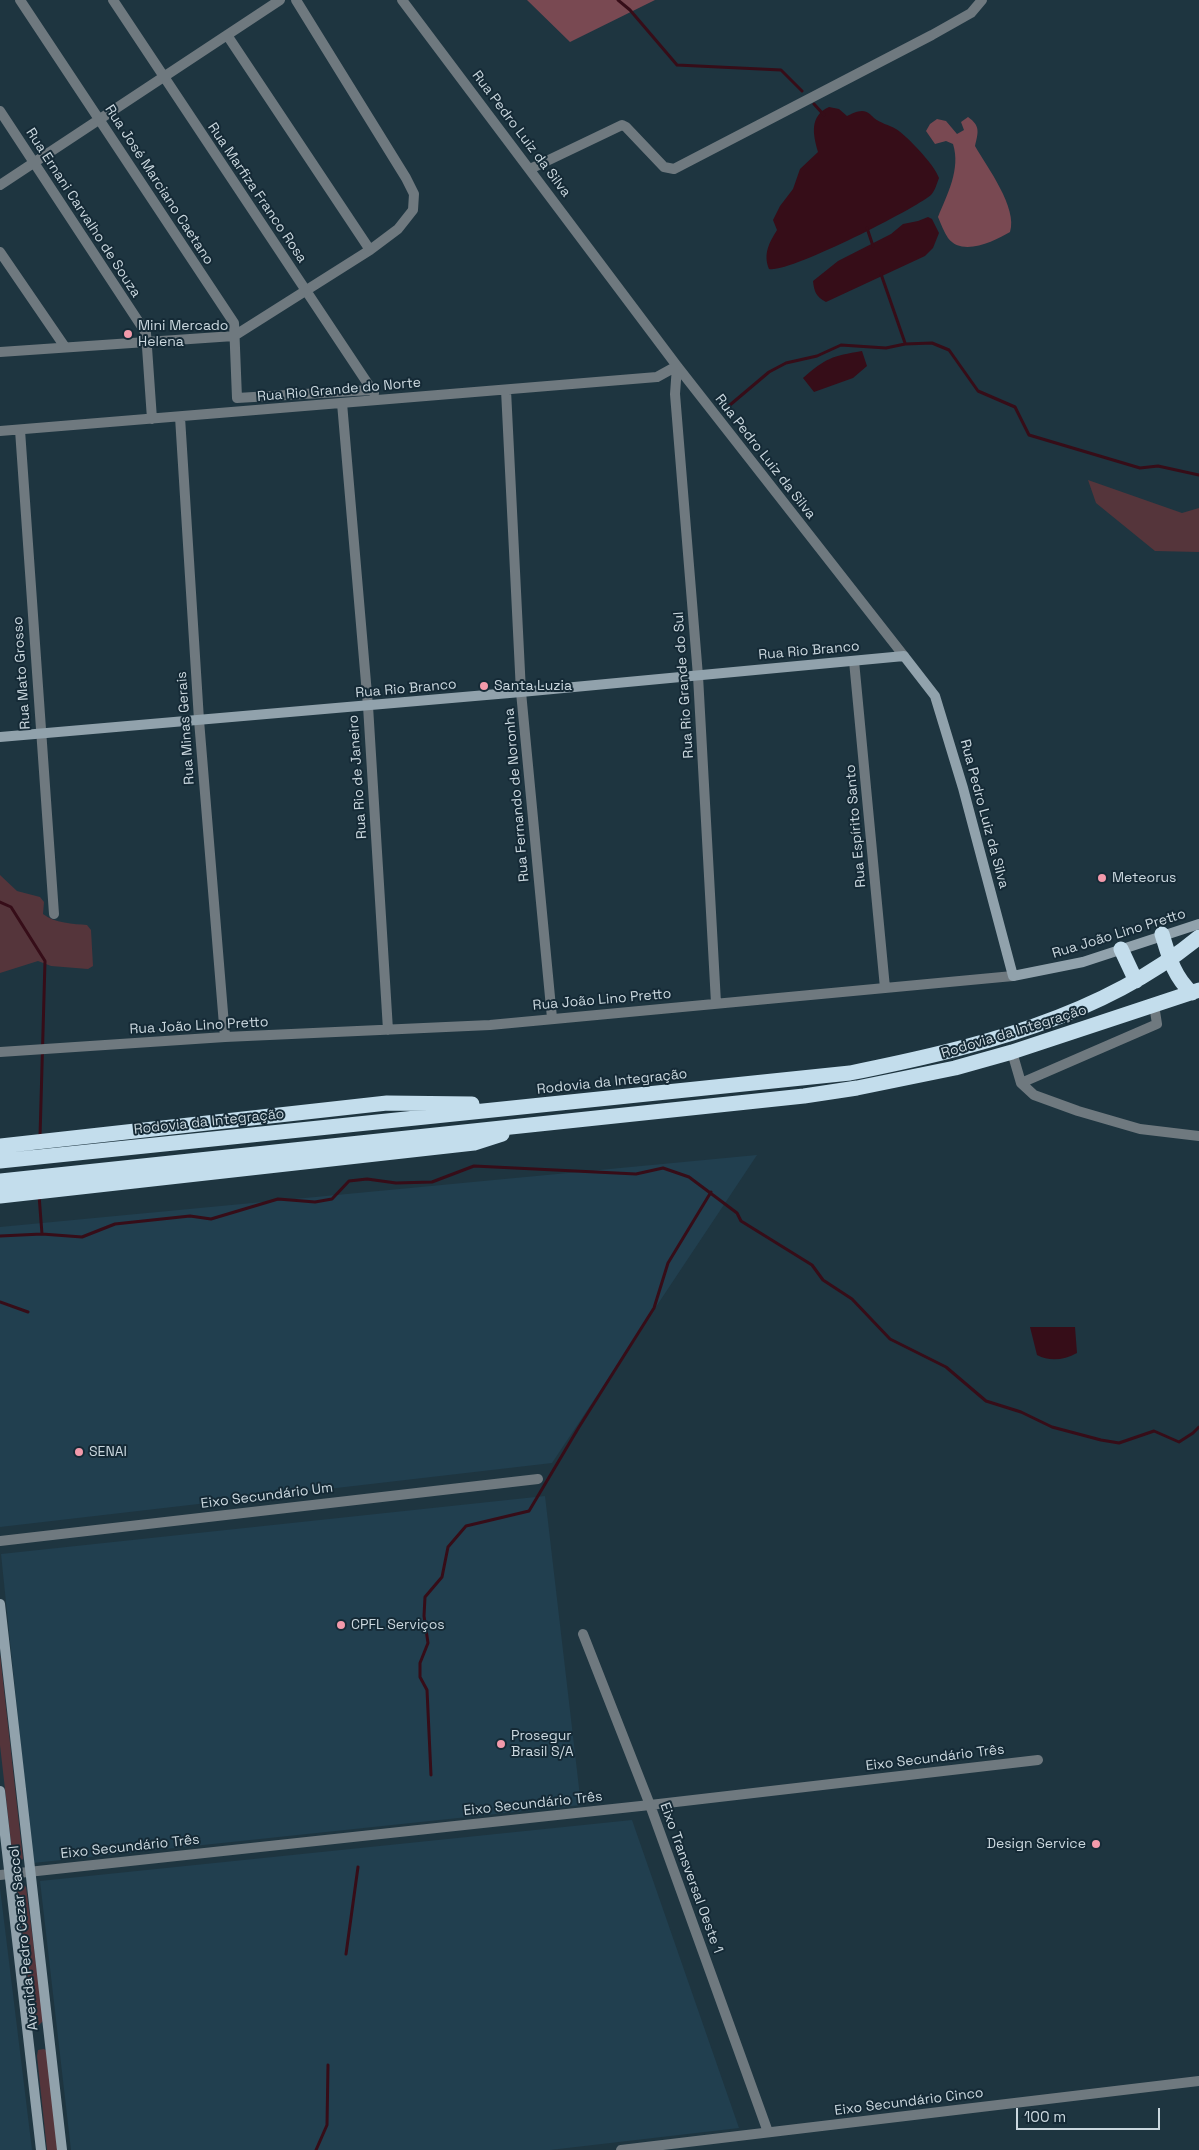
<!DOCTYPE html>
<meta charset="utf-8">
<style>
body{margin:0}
#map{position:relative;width:1199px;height:2150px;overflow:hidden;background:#1e3540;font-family:"Space Grotesk",sans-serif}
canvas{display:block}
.scale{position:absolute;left:1016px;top:2108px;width:144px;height:22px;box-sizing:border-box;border:2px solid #cbd8df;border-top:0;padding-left:6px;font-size:15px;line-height:18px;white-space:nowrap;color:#cbd8df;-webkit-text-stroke:4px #152a36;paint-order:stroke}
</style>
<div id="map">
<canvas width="1199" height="2150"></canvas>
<div class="scale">100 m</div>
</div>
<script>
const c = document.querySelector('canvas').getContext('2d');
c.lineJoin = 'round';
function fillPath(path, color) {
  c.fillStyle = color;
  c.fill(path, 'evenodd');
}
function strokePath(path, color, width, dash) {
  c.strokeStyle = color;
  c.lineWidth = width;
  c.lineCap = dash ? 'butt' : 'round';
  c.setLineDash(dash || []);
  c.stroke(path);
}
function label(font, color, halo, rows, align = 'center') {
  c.font = font + ' "Space Grotesk",sans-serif';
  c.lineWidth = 4;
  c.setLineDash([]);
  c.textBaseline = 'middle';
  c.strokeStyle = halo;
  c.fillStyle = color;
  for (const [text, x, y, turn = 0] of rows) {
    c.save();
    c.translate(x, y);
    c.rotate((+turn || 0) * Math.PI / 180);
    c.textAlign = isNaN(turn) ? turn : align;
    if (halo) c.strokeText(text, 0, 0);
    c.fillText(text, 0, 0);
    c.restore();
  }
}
const built = new Path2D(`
 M 757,1155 L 552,1463 L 0,1527 L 0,1227 Z
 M 545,1496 L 581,1805 L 33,1863 L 1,1554 Z
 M 632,1820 L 739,2128 L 550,2150 L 71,2150 L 40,1881 Z
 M 0,1888 L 32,2150 L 0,2150 Z`);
const green = new Path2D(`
 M 1088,480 L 1182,513 L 1199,508 L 1199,552 L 1155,551 L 1096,503 Z
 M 0,875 L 17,891 L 40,897 L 44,902 L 43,914 C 54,923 74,924 87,925 L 91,930 L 93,966 L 88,969 L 51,966 L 38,961 L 0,973 Z
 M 0,1654 L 23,1859 L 18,1862 L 13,1860 L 0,1745 Z
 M 23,1884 L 26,1887 L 43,2017 L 43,2021 L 39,2025 L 33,2022 L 17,1886 Z
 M 44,2049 L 48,2052 L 60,2150 L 47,2150 L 37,2056 L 38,2050 Z`);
const forest = new Path2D(`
 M 527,0 L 655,0 L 570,42 Z
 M 968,117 C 981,126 978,133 975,146 C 987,167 1018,208 1010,232 C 995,241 962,257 948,238 C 944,232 941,224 938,217 C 947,195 961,169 953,144 L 946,141 L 935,144 L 926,131 L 930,124 L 937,119 L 946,121 L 957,134 L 964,130 L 961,122 Z`);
const water = new Path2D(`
 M 829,107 L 839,109 L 847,116 C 851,114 857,111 862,111 C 868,111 871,115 874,118 C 880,123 889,125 896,129 C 907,136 935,165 939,178 C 937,183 935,191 931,195 C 913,210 787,274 769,269 C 763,254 769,243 777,230 L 773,220 L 780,206 L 793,189 L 800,169 L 818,152 C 813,135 809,116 829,107 Z
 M 928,217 L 932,219 L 939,233 L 933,248 L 925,256 L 826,302 C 816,297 814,291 813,281 L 838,261 L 891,234 L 903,224 L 918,221 Z
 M 862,351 L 867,366 L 853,378 L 814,392 L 803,378 C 826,358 832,356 862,351 Z
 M 1030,1327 L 1075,1327 L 1077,1353 C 1064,1360 1050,1362 1037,1355 Z`);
const stream = new Path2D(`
 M 618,0 L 630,10 L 677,65 L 781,70 L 802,91
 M 814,104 L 824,115
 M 867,228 L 873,246
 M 881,274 L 905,343
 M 724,410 L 769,372 L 786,363 L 817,356 L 841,345 L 886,348 L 905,344 L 932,343 L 949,350 L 978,391 L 1015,407 L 1029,435 L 1140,468 L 1158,466 L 1199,475
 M 0,902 L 11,907 L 45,961 L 40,1137
 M 39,1195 L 42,1234
 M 0,1236 L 42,1234 L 82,1237 L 115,1224 L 190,1216 L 211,1219 L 278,1199 L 315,1202 L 332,1199 L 349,1181 L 367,1179 L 396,1183 L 432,1182 L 474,1166 L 636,1174 L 663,1168 L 689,1177 L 737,1213 L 741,1221 L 812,1265 L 823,1280 L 852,1299 L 890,1339 L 946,1367 L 986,1401 L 1021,1412 L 1052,1427 L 1101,1440 L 1119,1443 L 1154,1431 L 1179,1442 L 1193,1433 L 1199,1427
 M 0,1302 L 28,1312
 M 431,1775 L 427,1690 L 420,1677 L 420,1663 L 428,1643 L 424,1616 L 425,1597 L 442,1577 L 448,1547 L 466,1526 L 529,1511 L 579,1427 L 654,1308 L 668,1263 L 711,1192
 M 346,1954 L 358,1867
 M 316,2150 L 327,2125 L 328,2065`);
const street = new Path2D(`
 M 20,0 L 234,323 L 237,398 L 371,390
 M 113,0 L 374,393
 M 402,0 L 677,366 L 904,656
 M 227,35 L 370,250
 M 0,111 L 146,333 L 152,419
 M 530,169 L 622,125 L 626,127 L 664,167 L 674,169 L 932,35 L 971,13 L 982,0
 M 0,185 L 280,0
 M 0,252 L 65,347
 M 0,352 L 234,336 L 370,250 L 398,229 L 413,210 L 414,194 L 406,178 L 296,0
 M 677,366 L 675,394 L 698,676 L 716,1003
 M 506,390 L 521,692 L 552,1018
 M 342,403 L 368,706 L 388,1030
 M 180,417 L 199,720 L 225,1037
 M 20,430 L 54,914
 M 0,431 L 657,377 L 677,366
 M 854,661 L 885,988
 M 0,1052 L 225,1037 L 490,1025 L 1013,976
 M 1012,1052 L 1021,1083 L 1034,1095 L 1078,1111 L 1140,1129 L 1199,1136
 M 1021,1083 L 1157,1024 L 1154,1005
 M 0,1541 L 538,1479
 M 583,1634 L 650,1805 L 768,2132
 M 0,1875 L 650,1805 L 1038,1760
 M 621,2150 L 1199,2081`);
const secondary = new Path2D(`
 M 0,737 L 521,692 L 904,656 L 935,696 L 963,788 L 1013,976 L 1083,962 L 1199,924
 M 0,1604 L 62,2150
 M 0,1791 L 41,2150`);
const highway = new Path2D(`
 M 1162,934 C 1169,957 1174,977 1192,993
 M 1121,949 L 1136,981
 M 0,1146 L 387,1103 L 472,1104
 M 0,1161 L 850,1073 C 973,1048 1101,1018 1199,937
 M 0,1181 L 804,1096 L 857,1088 L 955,1068 L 1012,1052 L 1199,990
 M 0,1196 L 474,1143 L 502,1134`);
const markers = [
 [128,334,5,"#f39aab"],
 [484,686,5,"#f39aab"],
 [1102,878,5,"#f39aab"],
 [79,1452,5,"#f39aab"],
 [341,1625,5,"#f39aab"],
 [501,1744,5,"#f39aab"],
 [1096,1844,5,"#f39aab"]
];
const streetNames = [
 ["Rua Pedro Luiz da Silva",521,134,53],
 ["Rua José Marciano Caetano",159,185,57],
 ["Rua Marfiza Franco Rosa",257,193,56],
 ["Rua Ernani Carvalho de Souza",83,213,57],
 ["Rua Rio Grande do Norte",339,390,-5],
 ["Rua Pedro Luiz da Silva",765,457,52],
 ["Rua Rio Branco",809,651,-5],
 ["Rua Mato Grosso",22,673,-94],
 ["Rua Rio Grande do Sul",684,685,-94],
 ["Rua Rio Branco",406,689,-5],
 ["Rua Minas Gerais",186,728,-94],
 ["Rua Rio de Janeiro",358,777,-94],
 ["Rua Fernando de Noronha",517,795,-95],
 ["Rua Pedro Luiz da Silva",984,814,75],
 ["Rua Espírito Santo",856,826,-95],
 ["Rua João Lino Pretto",1119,934,-17],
 ["Rua João Lino Pretto",602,1000,-5],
 ["Rua João Lino Pretto",199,1026,-3],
 ["Rodovia da Integração",1014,1032,-17],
 ["Rodovia da Integração",612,1082,-6],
 ["Rodovia da Integração",209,1122,-6],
 ["Eixo Secundário Um",267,1496,-7],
 ["Eixo Secundário Três",935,1758,-7],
 ["Eixo Secundário Três",533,1804,-6],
 ["Eixo Secundário Três",130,1847,-6],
 ["Eixo Transversal Oeste 1",691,1878,70],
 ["Avenida Pedro Cezar Saccol",24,1938,-96],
 ["Eixo Secundário Cinco",909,2102,-7]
];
const poiNames = [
 ["Mini Mercado",138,326],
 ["Helena",138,342],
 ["Santa Luzia",494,686],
 ["Meteorus",1112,878],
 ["SENAI",89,1452],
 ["CPFL Serviços",351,1625],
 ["Prosegur",511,1736],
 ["Brasil S/A",511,1752],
 ["Design Service",1086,1844,"right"]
];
fillPath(built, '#213f4f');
fillPath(green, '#55353b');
fillPath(forest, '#794952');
fillPath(water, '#360d18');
strokePath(stream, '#360d18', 3);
strokePath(street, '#6f797f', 10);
strokePath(secondary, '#91a2ac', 10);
strokePath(highway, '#c3ddec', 15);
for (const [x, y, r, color] of markers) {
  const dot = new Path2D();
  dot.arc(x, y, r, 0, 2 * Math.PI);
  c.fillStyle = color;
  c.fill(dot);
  strokePath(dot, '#152a36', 2);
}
label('14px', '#cbd8df', '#152a36', streetNames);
label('14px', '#cbd8df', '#152a36', poiNames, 'left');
</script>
